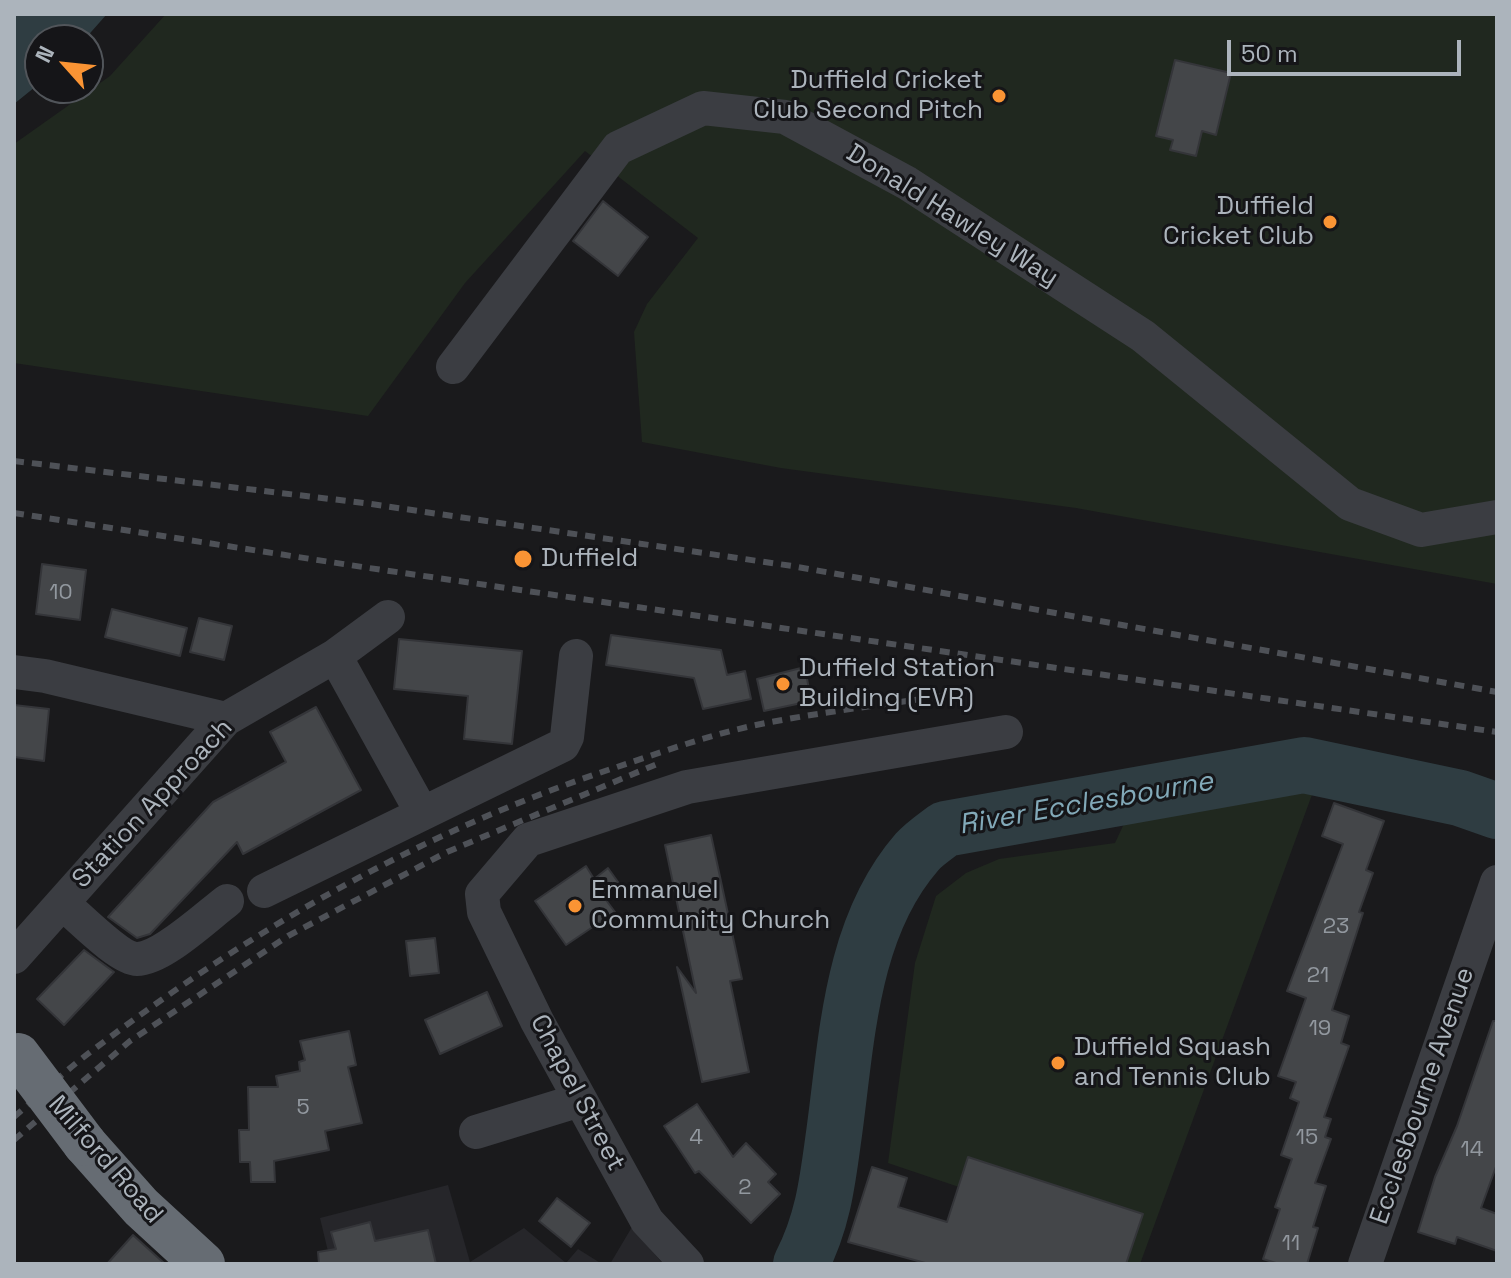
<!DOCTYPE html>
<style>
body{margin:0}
#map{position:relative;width:1511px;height:1278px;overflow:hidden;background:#1a1a1c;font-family:"Space Grotesk",sans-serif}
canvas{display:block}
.frame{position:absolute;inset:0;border:16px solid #acb4bc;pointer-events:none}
.north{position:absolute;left:24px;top:24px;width:80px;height:80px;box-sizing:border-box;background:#151518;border:2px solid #51555a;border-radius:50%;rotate:297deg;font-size:22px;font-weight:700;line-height:32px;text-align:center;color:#acb4bc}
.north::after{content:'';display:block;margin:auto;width:28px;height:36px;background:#fa9434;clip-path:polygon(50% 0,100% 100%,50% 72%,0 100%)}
.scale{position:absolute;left:1227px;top:40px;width:234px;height:36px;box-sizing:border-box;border:4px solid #acb4bc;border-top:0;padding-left:10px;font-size:24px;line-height:28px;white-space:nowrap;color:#acb4bc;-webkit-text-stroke:6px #151518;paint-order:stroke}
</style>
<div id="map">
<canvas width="1511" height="1278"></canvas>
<div class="frame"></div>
<div class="north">N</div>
<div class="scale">50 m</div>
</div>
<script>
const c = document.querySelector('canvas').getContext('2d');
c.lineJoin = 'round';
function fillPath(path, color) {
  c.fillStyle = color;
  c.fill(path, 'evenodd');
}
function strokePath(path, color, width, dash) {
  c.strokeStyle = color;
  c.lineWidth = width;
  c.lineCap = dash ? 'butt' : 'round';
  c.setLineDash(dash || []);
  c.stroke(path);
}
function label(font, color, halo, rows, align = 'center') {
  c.font = font + ' "Space Grotesk",sans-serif';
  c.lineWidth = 6;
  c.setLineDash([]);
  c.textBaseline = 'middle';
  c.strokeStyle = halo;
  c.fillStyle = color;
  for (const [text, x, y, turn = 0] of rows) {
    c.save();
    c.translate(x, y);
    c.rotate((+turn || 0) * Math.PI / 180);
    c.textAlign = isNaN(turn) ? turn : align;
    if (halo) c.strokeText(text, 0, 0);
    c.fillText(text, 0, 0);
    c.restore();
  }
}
const built = new Path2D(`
 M 448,1185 L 470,1262 L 524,1228 L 566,1263 L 578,1249 L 602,1264 L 331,1264 L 320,1218 Z
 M 632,1227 L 663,1264 L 610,1264 Z`);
const green = new Path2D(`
 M 166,14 L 1497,14 L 1497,584 L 1076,508 L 781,468 L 642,442 L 634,332 L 647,304 L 698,238 L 585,151 L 465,283 L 368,416 L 14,363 L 14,144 L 110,76 Z
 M 1313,792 L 1140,1264 L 1014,1264 L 959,1187 L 888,1163 L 915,963 L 936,896 L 966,873 L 999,859 L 1115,843 L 1129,813 Z`);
const water = new Path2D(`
 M 14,14 L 107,14 L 84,40 L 40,40 L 40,83 L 14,104 Z`);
const river = new Path2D(`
 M 801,1264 C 822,1223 827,1186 833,1141 C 847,1044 849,930 917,852 C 924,844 936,836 945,829 L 1304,765 L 1460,798 L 1497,811`);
const building = new Path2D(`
 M 1175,60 L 1231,73 L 1216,135 L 1202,131 L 1196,156 L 1170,150 L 1173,140 L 1156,136 Z
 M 603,201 L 648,237 L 618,276 L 573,241 Z
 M 42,564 L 86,570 L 80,620 L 36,614 Z
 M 112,609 L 187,628 L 180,656 L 105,637 Z
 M 199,618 L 232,626 L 224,660 L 190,652 Z
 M 611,635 L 721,650 L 727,675 L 745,671 L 751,699 L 703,709 L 694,678 L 606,665 Z
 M 399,639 L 522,651 L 512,744 L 464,739 L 468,696 L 394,689 Z
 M 805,667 L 811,701 L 764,711 L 757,679 Z
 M 14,705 L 49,709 L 44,761 L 14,757 Z
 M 316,707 L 361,790 L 243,854 L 237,842 L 150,934 L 137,938 L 108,917 L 213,802 L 286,762 L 270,732 Z
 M 1334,803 L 1384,821 L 1366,870 L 1373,873 L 1359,912 L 1363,913 L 1332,1010 L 1349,1016 L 1341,1043 L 1349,1046 L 1324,1117 L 1331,1119 L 1325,1137 L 1331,1139 L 1315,1183 L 1326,1186 L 1313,1227 L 1318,1228 L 1307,1264 L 1279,1264 L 1263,1259 L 1280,1209 L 1275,1207 L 1292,1159 L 1281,1155 L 1299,1102 L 1290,1098 L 1296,1082 L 1278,1076 L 1306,998 L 1287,991 L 1343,844 L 1322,836 Z
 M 711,835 L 742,979 L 730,981 L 749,1072 L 702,1082 L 677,967 L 696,993 L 665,845 Z
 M 586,866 L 594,879 L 608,868 L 623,889 L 606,900 L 615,912 L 566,945 L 535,901 Z
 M 435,938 L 439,973 L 410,976 L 406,941 Z
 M 84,950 L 114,972 L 64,1025 L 37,999 Z
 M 487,992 L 502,1026 L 440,1054 L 425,1020 Z
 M 1493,1021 L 1497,1021 L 1497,1164 L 1481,1208 L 1497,1214 L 1497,1251 L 1457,1237 L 1455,1244 L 1418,1232 L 1435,1177 L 1457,1126 Z
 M 349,1031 L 356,1065 L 348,1067 L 362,1123 L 325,1131 L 329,1150 L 274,1161 L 275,1182 L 251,1182 L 250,1162 L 240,1162 L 239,1130 L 249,1130 L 248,1087 L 278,1087 L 276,1076 L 300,1071 L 299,1062 L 305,1060 L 300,1041 Z
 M 697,1104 L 733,1157 L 746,1143 L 776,1174 L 768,1182 L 780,1194 L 751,1223 L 699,1171 L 695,1173 L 664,1126 Z
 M 968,1157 L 1143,1214 L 1126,1264 L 929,1264 L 848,1242 L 872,1167 L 907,1178 L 898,1207 L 947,1222 Z
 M 557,1198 L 590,1223 L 571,1247 L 539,1221 Z
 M 370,1222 L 375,1241 L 428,1230 L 436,1264 L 319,1264 L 318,1252 L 336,1249 L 331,1232 Z
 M 133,1235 L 165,1264 L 107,1264 Z`);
const minor = new Path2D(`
 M 453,367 L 618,148 L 703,108 L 785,117 L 907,183 L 1143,336 L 1350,504 L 1421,530 L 1497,517
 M 335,656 L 422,813
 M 14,672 L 45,676 L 226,719
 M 264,891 L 563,745 L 567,737 L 576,656
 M 62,903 C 77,915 119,959 137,959 C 162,959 207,916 227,901
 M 14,957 L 226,719 L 335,656 L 388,617
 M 476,1132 L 580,1100
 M 687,1264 L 647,1221 L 537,1021 L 484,912 L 482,894 L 528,840 L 687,787 L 1006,732
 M 1365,1264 L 1497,882`);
const highway = new Path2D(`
 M 85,1144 L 141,1207 L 203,1264`);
const rail = new Path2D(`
 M 14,461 L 364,503 L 792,566 L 1497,692
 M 14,513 L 369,568 L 1497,732
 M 14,1117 C 41,1094 68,1068 97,1047 C 258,925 425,830 617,767 C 662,752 709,735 756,725 C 819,712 884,705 948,695
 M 14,1140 L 130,1041 L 288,936 L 447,852 L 657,764`);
const highwayBridge = new Path2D(`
 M 18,1055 L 85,1144`);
const markers = [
 [999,96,8,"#fa9434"],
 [1330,222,8,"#fa9434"],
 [523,559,10,"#fa9434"],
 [783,684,8,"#fa9434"],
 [575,906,8,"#fa9434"],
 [1058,1063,8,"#fa9434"]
];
const numberNames = [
 ["10",61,593],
 ["23",1336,927],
 ["21",1318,976],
 ["19",1320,1029],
 ["5",303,1108],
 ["4",696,1138],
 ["15",1307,1138],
 ["14",1472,1150],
 ["2",745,1188],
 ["11",1291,1244]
];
const poiNames = [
 ["Duffield Cricket",983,81,"right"],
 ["Club Second Pitch",983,111,"right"],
 ["Duffield",1314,207,"right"],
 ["Cricket Club",1314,237,"right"],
 ["Duffield",541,559],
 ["Duffield Station",799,669],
 ["Building (EVR)",799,699],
 ["Emmanuel",591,891],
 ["Community Church",591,921],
 ["Duffield Squash",1074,1048],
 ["and Tennis Club",1074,1078]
];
const streetNames = [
 ["Donald Hawley Way",952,216,32],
 ["Station Approach",153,804,-47],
 ["Chapel Street",577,1093,62],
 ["Ecclesbourne Avenue",1423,1096,-71],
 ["Milford Road",105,1160,49]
];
const waterNames = [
 ["River Ecclesbourne",1086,804,-10]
];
fillPath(built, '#26262a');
fillPath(green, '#20281f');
fillPath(water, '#2f3d42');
strokePath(river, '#2f3d42', 56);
fillPath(building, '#444649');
strokePath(building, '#343539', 2);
strokePath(minor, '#3b3d42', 34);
strokePath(highway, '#666c73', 44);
strokePath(rail, '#4e5157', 6, [10, 8]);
strokePath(highwayBridge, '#666c73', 44);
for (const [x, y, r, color] of markers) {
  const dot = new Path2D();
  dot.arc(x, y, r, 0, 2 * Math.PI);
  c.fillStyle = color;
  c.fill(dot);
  strokePath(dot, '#151518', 3);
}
label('22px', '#92989f', null, numberNames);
label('26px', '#acb4bc', '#151518', poiNames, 'left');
label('26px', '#acb4bc', '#151518', streetNames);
label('italic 28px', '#82a9b8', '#151518', waterNames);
</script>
